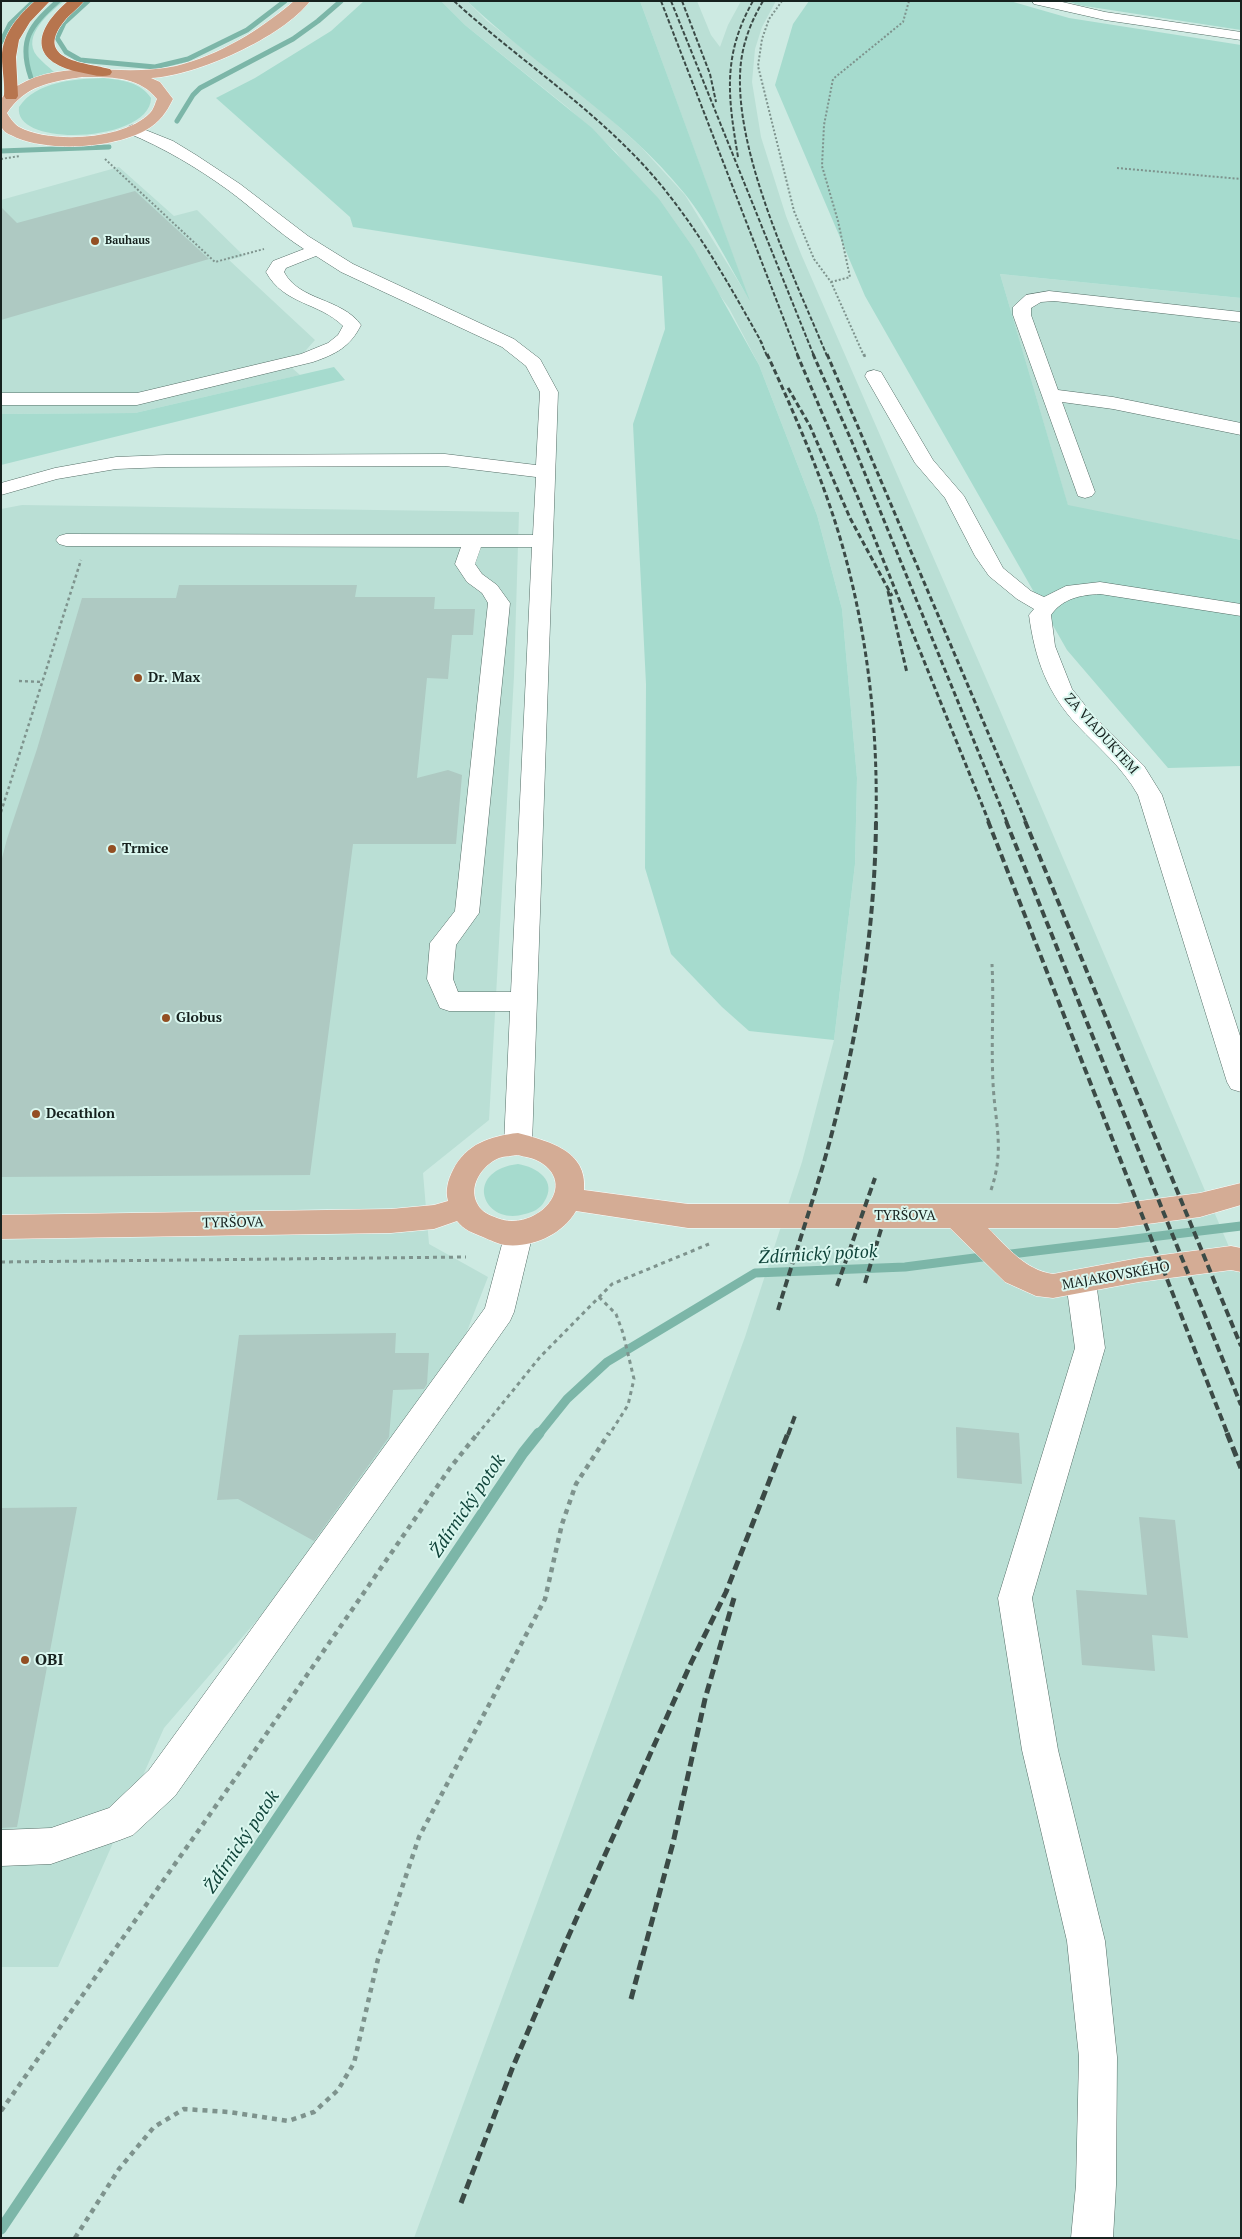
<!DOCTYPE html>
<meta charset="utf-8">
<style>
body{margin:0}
#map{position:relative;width:1242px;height:2239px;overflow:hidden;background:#cdeae2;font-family:"PT Serif",serif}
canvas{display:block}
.frame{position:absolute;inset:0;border:2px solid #16211e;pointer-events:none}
</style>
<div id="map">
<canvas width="1242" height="2239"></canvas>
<div class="frame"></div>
</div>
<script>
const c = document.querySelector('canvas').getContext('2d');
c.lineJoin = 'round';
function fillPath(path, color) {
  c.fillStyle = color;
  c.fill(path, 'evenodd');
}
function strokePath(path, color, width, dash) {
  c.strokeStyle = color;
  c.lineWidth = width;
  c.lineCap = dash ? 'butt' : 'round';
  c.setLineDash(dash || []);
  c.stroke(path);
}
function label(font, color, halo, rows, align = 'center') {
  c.font = font + ' "PT Serif",serif';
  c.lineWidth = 4;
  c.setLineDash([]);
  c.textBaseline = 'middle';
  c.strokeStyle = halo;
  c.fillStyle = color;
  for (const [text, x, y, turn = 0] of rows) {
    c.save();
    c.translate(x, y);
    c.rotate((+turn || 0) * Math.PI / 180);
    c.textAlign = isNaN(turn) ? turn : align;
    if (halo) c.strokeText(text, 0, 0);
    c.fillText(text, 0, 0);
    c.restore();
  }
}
const built = new Path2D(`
 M 441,1 L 467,1 L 487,21 L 591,101 L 641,147 L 685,195 L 748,297 L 640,1 L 697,1 L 711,35 L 720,47 L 728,25 L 741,1 L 776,1 L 762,27 L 755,49 L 752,82 L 761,137 L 786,216 L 801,254 L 999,708 L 1241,1275 L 1241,2238 L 414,2238 L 745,1337 L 802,1162 L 834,1040 L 855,864 L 857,778 L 842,609 L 817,515 L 759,365 L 729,308 L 616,152 L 567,107 L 465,25 Z
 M 119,167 L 174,216 L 197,210 L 244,256 L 229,260 L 315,340 L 291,367 L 300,375 L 135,413 L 1,414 L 1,200 Z
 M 1000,274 L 1241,298 L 1241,540 L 1068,506 Z
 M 22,505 L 519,512 L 514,676 L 489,1120 L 423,1173 L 429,1244 L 488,1277 L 462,1344 L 308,1561 L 164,1728 L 58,1967 L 1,1967 L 1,509 Z`);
const green = new Path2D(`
 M 59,1 L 64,1 C 50,12 21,36 37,56 C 42,62 49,67 54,72 L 30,79 C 28,70 24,57 24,48 C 25,29 45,12 59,1 Z
 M 364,1 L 441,1 L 465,25 L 592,128 L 659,199 L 694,249 L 759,365 L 817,515 L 842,609 L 857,778 L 855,864 L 834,1040 L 749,1031 L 722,1007 L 671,954 L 645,868 L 646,684 L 633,424 L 665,329 L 662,276 L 353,227 L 350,217 L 216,98 L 255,78 L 331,31 Z
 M 467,1 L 640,1 L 750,301 C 730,267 709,224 685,194 C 623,117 537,68 467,1 Z
 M 809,1 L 1010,1 L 1069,18 L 1241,45 L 1241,298 L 1000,274 L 1068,505 L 1241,540 L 1241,766 L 1168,768 L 1067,650 L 865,296 L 775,85 L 793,24 Z
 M 1068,1 L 1241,1 L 1241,30 L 1078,5 Z
 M 104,78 C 121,80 141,82 151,98 C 151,142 13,149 19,107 C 36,81 75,79 104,78 Z
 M 334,367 L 345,380 L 1,465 L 1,414 L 135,413 Z
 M 518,1164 C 537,1167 558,1181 544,1202 C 540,1209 533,1212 525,1214 C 483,1227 462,1171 518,1164 Z`);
const streamFar2 = new Path2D(`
 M 88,1 L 64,23 L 57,38 L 66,52 L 80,60 L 155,67 L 188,59 L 247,30 L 285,1
 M 1,42 L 10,24 L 34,1
 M 31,78 C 18,40 30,26 58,1
 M 177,121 L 193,95 L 200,88 L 293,39 L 318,21 L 341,1
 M 1,151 L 109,147`);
const streamFar1 = new Path2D(`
 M 1003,1255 L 1241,1226
 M 538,1435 L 567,1399 L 607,1362 L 755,1273 L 905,1267 L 990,1256`);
const stream = new Path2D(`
 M 1,2229 L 523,1453 L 539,1433`);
const building = new Path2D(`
 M 135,191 L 209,259 L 1,320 L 1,207 L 17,223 Z
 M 179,585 L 357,585 L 355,597 L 435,597 L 434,609 L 475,609 L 473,635 L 452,635 L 448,679 L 427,678 L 417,778 L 448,770 L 462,775 L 456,844 L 353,844 L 310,1175 L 1,1177 L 1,862 L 7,839 L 37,749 L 82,598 L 176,598 Z
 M 396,1333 L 395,1353 L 429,1353 L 427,1384 L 424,1389 L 393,1390 L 389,1437 L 314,1541 L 238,1499 L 217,1500 L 239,1335 Z
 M 956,1427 L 1019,1433 L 1022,1484 L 957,1478 Z
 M 77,1507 L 17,1827 L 1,1828 L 1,1508 Z
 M 1139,1517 L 1175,1520 L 1188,1638 L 1152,1635 L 1155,1671 L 1082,1665 L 1076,1590 L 1147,1595 Z`);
const pathFar3 = new Path2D(`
 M 782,1 L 769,19 L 762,39 L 758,66 L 794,211 L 814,259 L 831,282 L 864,356
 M 1,159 L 20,156
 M 105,159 L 215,262 L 264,249
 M 1117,168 L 1241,179
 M 831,282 L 850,277 L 838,221 L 822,166 L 824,125 L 833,79 L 903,22 L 909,1`);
const pathFar2 = new Path2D(`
 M 864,354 L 865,357
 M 19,681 L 43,682
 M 1,812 L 81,560`);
const pathFar1 = new Path2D(`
 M 991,1190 C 1005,1149 995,1124 993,1083 C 991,1044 994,1004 992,964
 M 1,1262 L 466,1257
 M 599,1297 L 616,1314 L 623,1333 L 634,1379 L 628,1405 L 609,1435
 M 477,1435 L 540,1357 L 612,1284 L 709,1244`);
const path = new Path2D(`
 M 1,2111 L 251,1756 L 450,1468 L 478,1433
 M 75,2238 L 119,2169 L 154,2127 L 184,2109 L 229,2112 L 288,2121 L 314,2112 L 338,2090 L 354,2063 L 378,1959 L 419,1837 L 545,1599 L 562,1524 L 576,1484 L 609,1433`);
const minor = new Path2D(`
 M 1032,1 L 1058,1 L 1105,12 L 1241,32 L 1241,40 L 1105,20 L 1034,4 Z
 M 133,125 L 173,141 L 196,155 L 240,184 L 308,236 L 353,264 L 514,339 L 540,359 L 558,392 L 532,1144 L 528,1152 L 518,1155 L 508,1152 L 504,1144 L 510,1011 L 449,1011 L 440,1008 L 427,979 L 430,943 L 455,911 L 488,603 L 482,593 L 467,582 L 455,564 L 461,547 L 66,546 L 59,544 L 56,540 L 59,536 L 66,534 L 533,535 L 536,477 L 445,466 L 166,467 L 116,469 L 57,479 L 1,495 L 1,483 L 55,468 L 116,457 L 166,455 L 445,454 L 536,465 L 540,392 L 526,366 L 502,347 L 341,272 L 316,256 L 286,268 L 284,272 C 299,301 342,298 361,325 C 350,347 336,354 313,362 L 137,405 L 1,405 L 1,393 L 137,393 L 301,354 L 328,343 L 338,335 L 343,326 C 319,302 284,305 266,272 L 273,261 L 304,249 C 277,232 254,209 228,190 C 196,167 164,148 128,133 L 125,130 L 128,127 ZM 481,547 L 532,547 L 511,992 L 458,992 L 453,979 L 456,945 L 479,913 L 510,603 L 497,585 L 482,574 L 475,564 Z
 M 1049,291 L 1241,312 L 1241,322 L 1054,301 L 1041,302 L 1031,308 L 1031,315 L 1058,390 L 1113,397 L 1241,423 L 1241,435 L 1113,409 L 1062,402 L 1095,492 L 1092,496 L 1085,498 L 1078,496 L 1013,315 L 1013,307 L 1026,295 Z
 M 874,370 L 881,372 L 933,460 L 964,496 L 1003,568 L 1031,591 L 1044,597 L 1066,586 L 1100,582 L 1241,604 L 1241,616 L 1100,594 C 1081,595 1063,598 1051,615 L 1055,646 L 1072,689 L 1092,714 L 1144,766 L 1162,795 L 1241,1039 L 1241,1092 L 1231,1089 L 1227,1082 L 1138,795 C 1123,768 1099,748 1078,726 C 1047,693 1035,659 1029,615 L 1034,609 L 1017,599 L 989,576 L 975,556 L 945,498 L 915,463 L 865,376 L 867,372 Z
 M 519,1221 L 529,1225 L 533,1233 L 514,1312 L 510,1321 L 175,1796 L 133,1835 L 120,1840 L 51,1864 L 1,1866 L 1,1830 L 51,1828 L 109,1808 L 149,1770 L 485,1308 L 505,1233 L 509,1225 Z
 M 1081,1270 L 1091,1273 L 1096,1282 L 1105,1348 L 1032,1598 L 1058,1750 L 1105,1941 L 1117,2057 L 1116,2185 L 1113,2238 L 1071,2238 L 1076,2185 L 1079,2057 L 1067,1941 L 1022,1750 L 998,1598 L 1075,1348 L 1066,1282 L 1071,1273 Z`);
const major = new Path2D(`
 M 294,1 L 310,1 C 283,37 196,76 151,78 L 160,82 L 173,99 C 166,113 160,122 146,130 C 114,148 52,152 17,138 C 12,135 5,134 2,128 C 0,124 1,117 1,113 C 1,108 0,102 2,98 C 5,92 11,89 17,86 C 66,57 123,78 176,66 C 220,55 260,30 294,1 ZM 82,77 C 110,77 139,76 157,99 C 155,103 154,109 150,113 C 124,140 51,144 19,127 C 14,124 10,118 7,113 C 26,85 50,82 82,77 Z
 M 518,1133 C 547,1141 588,1150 584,1190 L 688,1204 L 1117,1204 L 1200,1193 L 1241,1183 L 1241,1205 L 1200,1217 L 1117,1228 L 988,1228 C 1007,1247 1025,1270 1053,1274 L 1139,1258 L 1231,1246 L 1241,1248 L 1241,1272 L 1231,1270 L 1139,1282 L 1053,1298 L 1036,1296 L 1005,1282 L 950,1228 L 688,1228 L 576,1211 C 562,1235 532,1248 505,1245 C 498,1244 490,1240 483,1237 C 473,1233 464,1230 457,1221 L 434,1229 L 391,1233 L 1,1239 L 1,1215 L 391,1209 L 434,1205 L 448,1201 C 445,1190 448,1180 453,1170 C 466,1144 490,1136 518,1133 ZM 518,1155 C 525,1157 534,1158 540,1162 C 580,1186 535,1233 497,1218 C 489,1215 482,1212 478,1205 C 467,1187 482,1165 499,1158 C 505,1156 512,1156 518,1155 Z`);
const highway = new Path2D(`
 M 35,1 L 50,1 L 30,22 L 19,40 L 16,57 L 18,96 L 16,99 L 6,99 L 4,96 C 5,83 2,70 2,57 C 2,34 18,16 35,1 Z
 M 68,1 L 84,1 C 78,9 68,15 62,24 C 35,61 88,63 110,69 L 112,72 L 110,75 C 101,78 89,74 79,72 C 28,61 34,30 68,1 Z`);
const railFar3 = new Path2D(`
 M 454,1 C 510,52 574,95 628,149 C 685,205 724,275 763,345
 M 661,1 L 798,356
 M 671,1 L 814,356
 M 682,1 L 710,74 L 716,102
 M 763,1 C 752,20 744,39 741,62 C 731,148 794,276 827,356
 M 738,157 C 728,97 722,56 753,1
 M 760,340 L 767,356`);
const railFar2 = new Path2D(`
 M 767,354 C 796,417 824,481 843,548 C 868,637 878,730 876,822
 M 797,354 L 859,500 L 989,822
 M 813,354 L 852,442 L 1007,822
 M 827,354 L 1026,822
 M 788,388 L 810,426 L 850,518 L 892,596
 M 888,591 L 907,673`);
const railFar1 = new Path2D(`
 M 988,821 L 1228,1435
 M 1006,821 L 1241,1405
 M 1025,821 L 1241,1346
 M 865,1283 L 882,1226
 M 837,1286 L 875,1178
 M 778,1310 C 797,1247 819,1185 835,1121 C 860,1023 875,922 876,821
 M 788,1435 L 796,1413`);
const rail = new Path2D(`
 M 1227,1433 L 1241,1468
 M 631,1999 L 673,1843 L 705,1699 L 734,1598
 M 461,2203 L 512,2069 L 569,1935 L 691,1663 L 726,1592 L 788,1433`);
const markers = [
 [95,241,5,"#934f23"],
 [138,678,5,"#934f23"],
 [112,849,5,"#934f23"],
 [166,1018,5,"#934f23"],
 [36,1114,5,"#934f23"],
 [25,1660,5,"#934f23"]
];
const farPoinames = [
 ["Bauhaus",105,241]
];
const poiNames = [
 ["Dr. Max",148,678],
 ["Trmice",122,849],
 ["Globus",176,1018],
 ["Decathlon",46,1114]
];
const streetNames = [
 ["ZA VIADUKTEM",1101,734,48],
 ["TYRŠOVA",905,1216],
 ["TYRŠOVA",233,1223,-1],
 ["MAJAKOVSKÉHO",1116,1276,-10]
];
const nearPoinames = [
 ["OBI",35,1660]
];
const nearWaternames = [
 ["Ždírnický potok",818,1255,-3],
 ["Ždírnický potok",468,1506,-56],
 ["Ždírnický potok",242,1842,-56]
];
fillPath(built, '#badfd5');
fillPath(green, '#a6dbce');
strokePath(streamFar2, '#7cb6a8', 5);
strokePath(streamFar1, '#7cb6a8', 9);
strokePath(stream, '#7cb6a8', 11);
fillPath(building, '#aec9c2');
strokePath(minor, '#556e67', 1);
strokePath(major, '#fff', 1);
strokePath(highway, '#fff', 1);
strokePath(pathFar3, '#7e938d', 2, [2, 2]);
strokePath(pathFar2, '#7e938d', 2.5, [3, 3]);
strokePath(pathFar1, '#7e938d', 3, [4, 4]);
strokePath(path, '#7e938d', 4.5, [5, 5]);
fillPath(minor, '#fff');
fillPath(major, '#d4ac95');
fillPath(highway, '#b7754e');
strokePath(railFar3, '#3b4a46', 2, [4.5, 2]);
strokePath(railFar2, '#3b4a46', 3, [5.5, 3]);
strokePath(railFar1, '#3b4a46', 4, [8, 4]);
strokePath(rail, '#3b4a46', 5, [10, 5]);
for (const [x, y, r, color] of markers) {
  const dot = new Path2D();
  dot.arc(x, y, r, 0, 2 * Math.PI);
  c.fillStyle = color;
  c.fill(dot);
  strokePath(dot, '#daf7ef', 2);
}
label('bold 11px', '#16211e', '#daf7ef', farPoinames, 'left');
label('bold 14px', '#16211e', '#daf7ef', poiNames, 'left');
label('14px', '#16211e', '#daf7ef', streetNames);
label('bold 16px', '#16211e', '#daf7ef', nearPoinames, 'left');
label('italic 18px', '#10443a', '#daf7ef', nearWaternames);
</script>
